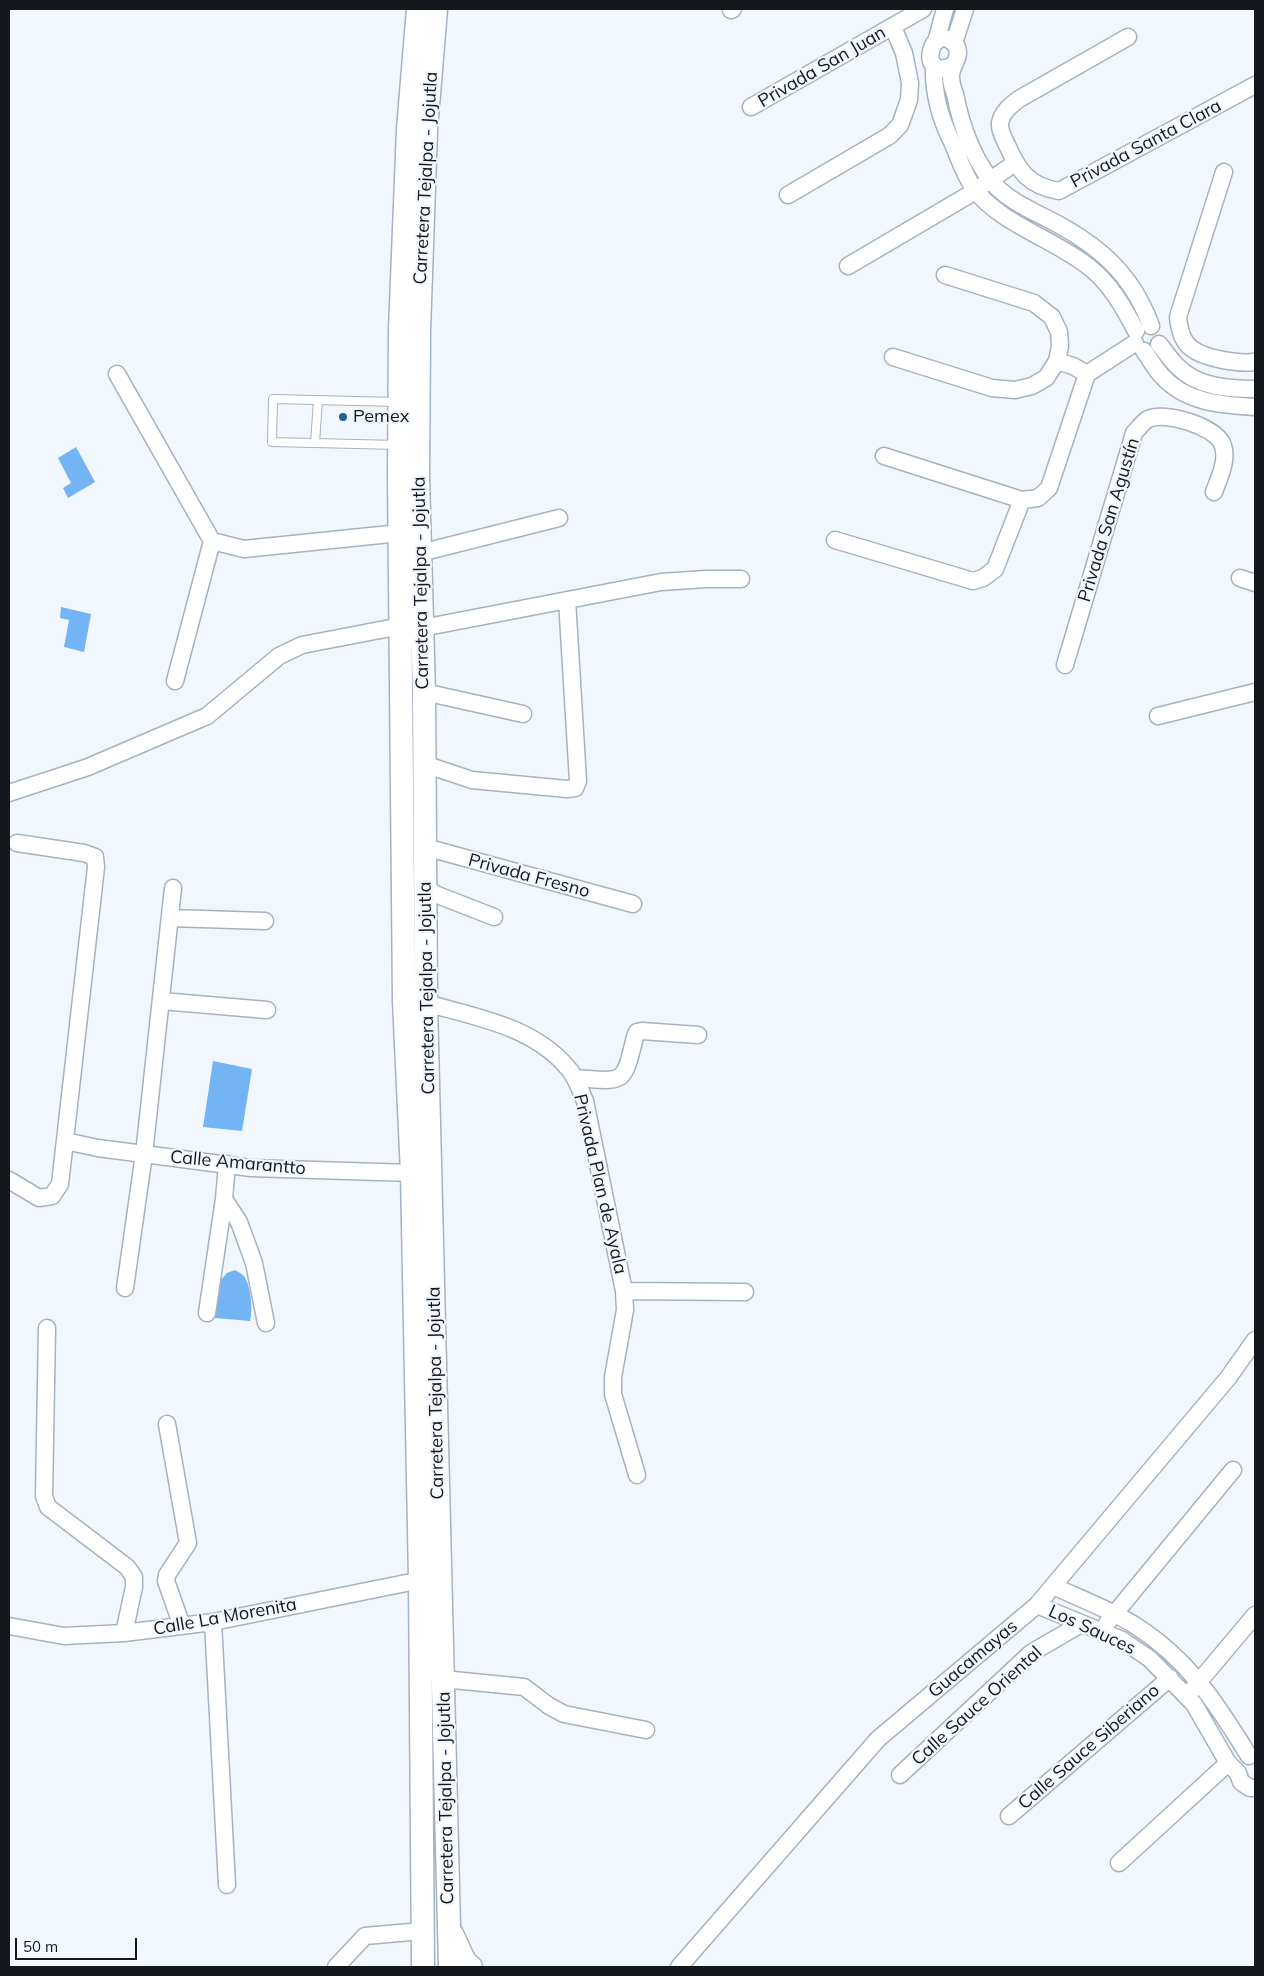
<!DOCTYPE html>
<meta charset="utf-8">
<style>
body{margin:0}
#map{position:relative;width:1264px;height:1976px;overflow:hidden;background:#f2f7fd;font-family:Mulish,sans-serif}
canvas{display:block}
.frame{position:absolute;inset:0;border:10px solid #14181d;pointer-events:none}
.scale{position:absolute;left:15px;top:1938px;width:122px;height:22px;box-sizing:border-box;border:2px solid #14181d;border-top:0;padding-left:6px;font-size:15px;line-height:18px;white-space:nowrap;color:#14181d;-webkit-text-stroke:4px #f2f7fd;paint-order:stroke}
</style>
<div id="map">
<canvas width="1264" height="1976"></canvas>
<div class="frame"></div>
<div class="scale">50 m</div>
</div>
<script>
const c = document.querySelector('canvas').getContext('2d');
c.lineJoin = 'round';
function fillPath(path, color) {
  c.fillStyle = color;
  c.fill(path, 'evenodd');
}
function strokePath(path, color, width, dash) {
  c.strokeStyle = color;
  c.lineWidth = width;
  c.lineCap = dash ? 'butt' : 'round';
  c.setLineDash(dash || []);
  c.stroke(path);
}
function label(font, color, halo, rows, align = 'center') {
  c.font = font + ' Mulish,sans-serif';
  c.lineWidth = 4.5;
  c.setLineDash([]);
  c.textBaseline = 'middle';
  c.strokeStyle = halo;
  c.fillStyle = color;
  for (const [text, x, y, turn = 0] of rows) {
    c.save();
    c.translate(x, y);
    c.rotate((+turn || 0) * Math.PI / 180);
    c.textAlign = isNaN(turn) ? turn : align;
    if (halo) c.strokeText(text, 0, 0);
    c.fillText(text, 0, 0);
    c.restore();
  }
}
const water = new Path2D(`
 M 76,447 L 95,482 L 68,498 L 63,488 L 71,483 L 58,458 Z
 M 61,607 L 91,614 L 84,652 L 64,647 L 69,620 L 60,618 Z
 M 213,1061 L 252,1069 L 242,1131 L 203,1127 Z
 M 235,1270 C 238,1272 243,1274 245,1278 C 251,1287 253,1311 250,1321 L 215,1318 C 214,1302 222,1298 219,1282 L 227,1273 Z`);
const lane = new Path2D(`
 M 398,402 L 273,399 L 272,442 L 398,445
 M 315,443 L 318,400`);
const street = new Path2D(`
 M 731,10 L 733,9
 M 1128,37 L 1019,99 C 1011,105 1002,112 1000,123 C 999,130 1004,139 1007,145 C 1019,172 1029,186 1059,191 L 1255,85
 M 936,42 L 945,9
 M 954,43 L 965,9
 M 934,65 C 933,92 940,118 952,142 C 959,158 965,177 975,190 C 1001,224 1056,240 1089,267 C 1110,283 1124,308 1136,331
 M 953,65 C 915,85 931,14 957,47 C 961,59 951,65 951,76 C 951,82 953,89 955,94 C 961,125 971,153 989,178 C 1002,197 1028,209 1048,219 C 1097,244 1132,273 1151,326
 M 751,107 L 923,9
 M 1224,172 L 1178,317 C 1179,328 1182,341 1191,348 C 1205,359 1239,364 1255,362
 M 788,195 L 889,136 L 900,125 L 909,100 L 910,83 L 904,53 L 893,27
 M 848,266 L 967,196 L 1015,163
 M 1159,344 C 1165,351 1170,359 1177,366 C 1197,387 1228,389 1255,389
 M 1144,351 C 1150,359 1155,369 1162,376 C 1186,403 1222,405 1255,407
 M 893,357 L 992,388 L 1015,390 L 1032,386 L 1046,378 L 1057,361 L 1060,346 L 1059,332 L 1052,317 L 1034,303 L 945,275
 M 1057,361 L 1073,366 L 1087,374
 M 117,374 L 212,541
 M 1087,374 L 1135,343
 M 884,456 L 1022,500 L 1038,498 L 1049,488 L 1087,374
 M 835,540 L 973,581 L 983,578 L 995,569 L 1022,500
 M 420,553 L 559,518
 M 1240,578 L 1255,583
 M 422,628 L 661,582 L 706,579 L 741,579
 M 1065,665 L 1134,433 C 1138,429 1143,422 1148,419 C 1166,411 1213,426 1222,443 C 1229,459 1219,478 1214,492
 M 175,681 L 212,541 L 244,549 L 400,533
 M 424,692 L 523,714
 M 1158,716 L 1255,692
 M 424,764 L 472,780 L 567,789 L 575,788 L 578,781 L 567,600
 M 9,793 L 88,767 L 207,716 L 279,656 L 302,645 L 401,626
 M 425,847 L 633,904
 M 426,888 L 435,894 L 494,917
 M 170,918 L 265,921
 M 161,1001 L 267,1010
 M 426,1003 C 475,1017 532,1026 567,1067 C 576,1076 580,1090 585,1101 L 624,1291 L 625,1310 L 613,1377 L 613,1394 L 637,1475
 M 575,1078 C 624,1081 623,1087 635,1037 L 637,1032 L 642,1031 L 698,1035
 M 65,1141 L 98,1148 L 251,1168 L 412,1173
 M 9,1180 L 39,1198 L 52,1196 L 60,1184 L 96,867 L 95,857 L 84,853 L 17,843
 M 224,1199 L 239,1222 L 254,1263 L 266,1323
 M 125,1288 L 144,1154 L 173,888
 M 624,1291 L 745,1292
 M 207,1313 L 224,1199 L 227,1164
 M 47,1328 L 44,1496 L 48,1507 L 127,1567 L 134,1577 L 134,1587 L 124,1633
 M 167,1424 L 188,1543 L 167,1575 L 166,1581 L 182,1626
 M 1053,1586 C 1081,1599 1111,1610 1136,1626 C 1189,1660 1217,1704 1249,1756
 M 1037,1605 L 1122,1640 L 1150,1659 L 1194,1704 L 1228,1763 L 1238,1773 L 1241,1782 L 1250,1788 L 1255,1788
 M 213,1622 L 227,1885
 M 1107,1623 L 1233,1470
 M 9,1626 L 64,1636 L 124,1633 L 213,1622 L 431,1578
 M 443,1679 L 524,1687 L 549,1706 L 564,1714 L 646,1730
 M 1192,1690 L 1255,1615
 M 900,1775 L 1031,1653 L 1081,1624
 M 1009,1816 L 1170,1678
 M 1119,1863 L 1228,1763
 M 336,1967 L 365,1936 L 422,1931
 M 679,1967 L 878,1739 L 1037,1605 L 1228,1378 L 1255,1340`);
const secondary = new Path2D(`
 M 418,9 L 408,129 L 400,330 L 399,476 L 404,1001 L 412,1173 L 420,1580 L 423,1967
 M 436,9 L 426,130 L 419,331 L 418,478 L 424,692 L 426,1003 L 450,1967
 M 452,1934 L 465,1962 L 471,1967`);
const markers = [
 [343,417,5,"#246197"]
];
const streetNames = [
 ["Privada San Juan",822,67,-30],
 ["Privada Santa Clara",1146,144,-28],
 ["Carretera Tejalpa - Jojutla",426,178,-87],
 ["Privada San Agustín",1109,520,-73],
 ["Carretera Tejalpa - Jojutla",421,583,-91],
 ["Privada Fresno",529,876,15],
 ["Carretera Tejalpa - Jojutla",427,988,-91],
 ["Calle Amarantto",238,1163,5],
 ["Privada Plan de Ayala",600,1184,77],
 ["Carretera Tejalpa - Jojutla",436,1393,-91],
 ["Calle La Morenita",225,1617,-10],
 ["Los Sauces",1092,1630,25],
 ["Guacamayas",973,1659,-40],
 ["Calle Sauce Oriental",977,1706,-42],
 ["Calle Sauce Siberiano",1089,1747,-41],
 ["Carretera Tejalpa - Jojutla",446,1798,-91]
];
const poiNames = [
 ["Pemex",353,417]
];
fillPath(water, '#73b4f4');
strokePath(lane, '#a5b2c0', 10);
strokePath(street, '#a5b2c0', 19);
strokePath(secondary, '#a5b2c0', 25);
strokePath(lane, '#fff', 8);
strokePath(street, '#fff', 16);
strokePath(secondary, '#fff', 22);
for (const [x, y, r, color] of markers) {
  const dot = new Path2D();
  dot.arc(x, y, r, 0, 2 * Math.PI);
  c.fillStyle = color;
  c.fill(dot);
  strokePath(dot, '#f2f7fd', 2);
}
label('18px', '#14181d', '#f2f7fd', streetNames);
label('18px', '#14181d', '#f2f7fd', poiNames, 'left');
</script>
